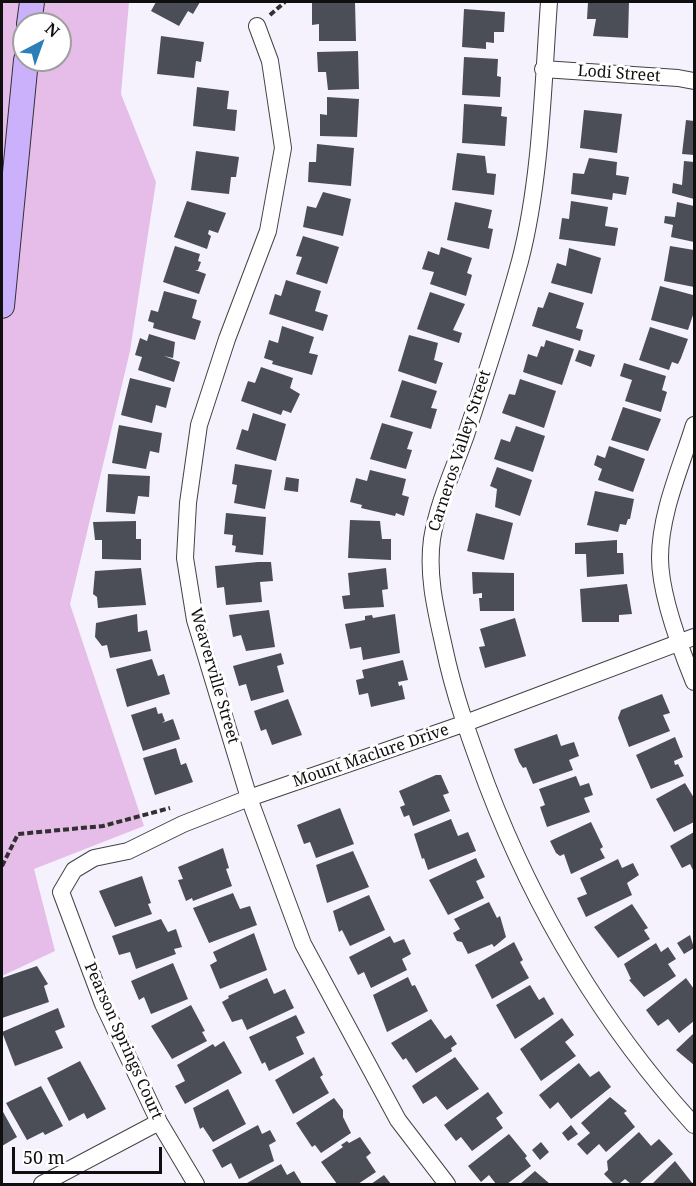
<!DOCTYPE html>
<style>
body{margin:0}
#map{position:relative;width:696px;height:1186px;overflow:hidden;background:#f5f2fe;font-family:"Noto Serif",serif}
canvas{display:block}
.frame{position:absolute;inset:0;border:3px solid #0f0f0f;pointer-events:none}
.north{position:absolute;left:12px;top:12px;width:60px;height:60px;box-sizing:border-box;background:#fff;border:2px solid #9f9f9f;border-radius:50%;rotate:41deg;font-size:16px;font-weight:700;line-height:24px;text-align:center;color:#0f0f0f}
.north::after{content:'';display:block;margin:auto;width:21px;height:27px;background:#2e7eb8;clip-path:polygon(50% 0,100% 100%,50% 72%,0 100%)}
.scale{position:absolute;left:12px;top:1147px;width:150px;height:27px;box-sizing:border-box;border:3px solid #0f0f0f;border-top:0;padding-left:8px;font-size:18px;line-height:21px;white-space:nowrap;color:#0f0f0f;-webkit-text-stroke:4px #fff;paint-order:stroke}
</style>
<div id="map">
<canvas width="696" height="1186"></canvas>
<div class="frame"></div>
<div class="north">N</div>
<div class="scale">50 m</div>
</div>
<script>
const c = document.querySelector('canvas').getContext('2d');
c.lineJoin = 'round';
function fillPath(path, color) {
  c.fillStyle = color;
  c.fill(path, 'evenodd');
}
function strokePath(path, color, width, dash) {
  c.strokeStyle = color;
  c.lineWidth = width;
  c.lineCap = dash ? 'butt' : 'round';
  c.setLineDash(dash || []);
  c.stroke(path);
}
function label(font, color, halo, rows, align = 'center') {
  c.font = font + ' "Noto Serif",serif';
  c.lineWidth = 6;
  c.setLineDash([]);
  c.textBaseline = 'middle';
  c.strokeStyle = halo;
  c.fillStyle = color;
  for (const [text, x, y, turn = 0] of rows) {
    c.save();
    c.translate(x, y);
    c.rotate((+turn || 0) * Math.PI / 180);
    c.textAlign = isNaN(turn) ? turn : align;
    if (halo) c.strokeText(text, 0, 0);
    c.fillText(text, 0, 0);
    c.restore();
  }
}
const green = new Path2D(`
 M 2,2 L 129,2 L 121,94 L 156,182 L 130,351 L 70,604 L 144,826 L 34,869 L 55,951 L 2,976 ZM 24,24 L 60,24 L 60,60 L 24,60 Z`);
const building = new Path2D(`
 M 156,2 L 200,2 L 193,14 L 188,11 L 179,26 L 151,11 Z
 M 355,2 L 356,41 L 319,41 L 319,24 L 312,25 L 312,3 Z
 M 588,2 L 629,2 L 628,38 L 593,36 L 596,19 L 587,19 Z
 M 464,9 L 505,12 L 504,32 L 494,32 L 494,43 L 486,42 L 486,49 L 462,47 Z
 M 161,36 L 204,42 L 201,62 L 196,61 L 194,78 L 157,74 Z
 M 358,51 L 359,89 L 328,90 L 326,72 L 318,72 L 317,52 Z
 M 464,57 L 498,59 L 497,76 L 501,77 L 500,97 L 462,95 Z
 M 197,87 L 229,91 L 227,109 L 237,110 L 235,131 L 193,126 Z
 M 327,97 L 359,99 L 357,137 L 320,136 L 320,114 L 327,115 Z
 M 464,104 L 502,107 L 501,116 L 507,117 L 505,146 L 462,143 Z
 M 584,110 L 622,114 L 617,153 L 580,148 Z
 M 686,120 L 694,121 L 694,155 L 682,154 Z
 M 317,144 L 354,148 L 351,186 L 308,182 L 309,162 L 316,162 Z
 M 196,151 L 239,157 L 236,177 L 231,177 L 229,194 L 191,190 Z
 M 457,153 L 485,156 L 487,173 L 496,174 L 494,195 L 452,190 Z
 M 589,158 L 617,162 L 616,175 L 629,177 L 626,195 L 613,193 L 612,200 L 571,194 L 573,173 L 584,174 Z
 M 684,161 L 694,162 L 694,199 L 672,193 L 673,183 L 682,185 Z
 M 323,192 L 351,199 L 343,236 L 303,227 L 307,206 L 316,208 Z
 M 187,201 L 226,213 L 218,233 L 209,230 L 208,234 L 211,236 L 207,249 L 174,237 Z
 M 571,201 L 608,207 L 605,226 L 618,228 L 615,246 L 559,239 L 562,218 L 569,219 Z
 M 455,202 L 492,210 L 488,228 L 493,229 L 489,249 L 447,240 Z
 M 677,202 L 694,206 L 694,242 L 671,237 L 673,225 L 664,223 L 665,216 L 675,217 Z
 M 303,236 L 339,247 L 327,284 L 296,274 L 302,257 L 296,256 Z
 M 175,246 L 200,254 L 198,261 L 201,262 L 198,270 L 195,270 L 206,274 L 199,294 L 163,282 Z
 M 670,246 L 694,250 L 694,287 L 664,281 Z
 M 441,247 L 472,258 L 467,273 L 472,275 L 466,296 L 430,284 L 434,272 L 422,269 L 428,251 L 439,255 Z
 M 569,248 L 601,258 L 592,294 L 551,283 L 557,263 L 566,266 Z
 M 286,280 L 321,291 L 315,311 L 328,315 L 323,331 L 269,314 L 275,294 L 281,296 Z
 M 660,286 L 693,295 L 694,312 L 688,330 L 651,320 Z
 M 164,291 L 197,300 L 192,318 L 201,321 L 195,340 L 153,328 L 154,323 L 148,321 L 151,310 L 158,312 Z
 M 430,292 L 465,304 L 453,330 L 462,333 L 459,343 L 417,329 Z
 M 549,292 L 584,303 L 576,328 L 583,330 L 580,341 L 532,326 L 538,307 L 543,308 Z
 M 282,326 L 314,337 L 309,353 L 318,355 L 312,375 L 272,364 L 273,361 L 264,358 L 269,340 L 278,343 Z
 M 650,327 L 688,339 L 681,358 L 678,364 L 672,362 L 669,370 L 639,360 Z
 M 149,334 L 175,342 L 173,358 L 164,356 L 180,362 L 174,382 L 138,370 L 142,357 L 135,355 L 140,338 L 147,341 Z
 M 409,335 L 438,343 L 434,360 L 443,363 L 436,384 L 398,371 Z
 M 546,340 L 574,349 L 562,385 L 523,372 L 528,354 L 537,357 L 541,346 L 544,347 Z
 M 579,350 L 595,355 L 591,367 L 575,361 Z
 M 624,363 L 666,376 L 662,390 L 667,392 L 661,412 L 625,401 L 632,380 L 620,376 Z
 M 261,367 L 293,378 L 290,388 L 300,394 L 291,413 L 283,410 L 281,415 L 241,401 L 248,381 L 255,383 Z
 M 130,378 L 171,388 L 166,408 L 156,405 L 152,423 L 121,415 Z
 M 520,379 L 556,391 L 544,428 L 502,413 L 509,394 L 515,395 Z
 M 402,380 L 437,391 L 431,408 L 437,409 L 431,429 L 390,417 Z
 M 623,407 L 661,419 L 648,451 L 611,440 Z
 M 253,413 L 286,424 L 276,461 L 236,449 L 242,429 L 248,431 Z
 M 382,423 L 413,432 L 407,449 L 412,450 L 406,469 L 370,459 Z
 M 119,425 L 162,433 L 159,453 L 150,451 L 146,469 L 112,463 Z
 M 516,426 L 545,436 L 533,472 L 494,459 L 501,439 L 510,442 Z
 M 609,446 L 645,459 L 633,492 L 598,480 L 602,469 L 594,465 L 597,455 L 605,458 Z
 M 235,464 L 272,470 L 265,509 L 234,503 L 237,485 L 232,484 Z
 M 497,467 L 532,480 L 520,516 L 495,507 L 497,489 L 490,486 Z
 M 370,470 L 406,479 L 402,495 L 409,497 L 404,516 L 396,513 L 395,516 L 361,508 L 362,505 L 350,502 L 356,478 L 367,481 Z
 M 108,474 L 150,476 L 149,497 L 138,496 L 135,514 L 106,512 Z
 M 286,477 L 299,479 L 298,492 L 284,490 Z
 M 595,491 L 634,499 L 630,519 L 628,519 L 626,525 L 620,524 L 618,532 L 587,525 Z
 M 226,513 L 266,517 L 263,555 L 235,552 L 236,546 L 232,545 L 233,535 L 224,534 Z
 M 476,513 L 513,523 L 504,560 L 467,551 Z
 M 350,520 L 380,521 L 382,539 L 391,539 L 391,560 L 348,558 Z
 M 136,521 L 136,539 L 141,539 L 141,560 L 102,559 L 102,540 L 95,540 L 93,522 Z
 M 617,540 L 617,553 L 623,553 L 624,574 L 587,577 L 586,554 L 575,554 L 575,543 Z
 M 258,562 L 271,562 L 273,581 L 260,582 L 262,602 L 226,605 L 224,587 L 217,588 L 215,566 Z
 M 141,568 L 146,605 L 98,608 L 97,597 L 93,594 L 95,571 Z
 M 386,568 L 388,589 L 382,590 L 384,607 L 344,609 L 342,596 L 350,595 L 348,573 Z
 M 472,572 L 514,573 L 514,611 L 480,611 L 479,598 L 482,598 L 482,593 L 473,594 Z
 M 627,584 L 632,614 L 619,615 L 619,622 L 582,622 L 580,589 Z
 M 269,610 L 275,647 L 246,651 L 241,635 L 233,637 L 229,615 Z
 M 137,614 L 138,632 L 147,630 L 151,651 L 110,658 L 107,645 L 102,646 L 95,637 L 96,623 Z
 M 395,614 L 400,653 L 363,660 L 361,647 L 350,649 L 345,624 L 365,620 L 365,616 L 372,615 L 373,618 Z
 M 515,618 L 526,656 L 485,668 L 479,647 L 485,646 L 480,629 Z
 M 281,653 L 284,664 L 277,666 L 284,692 L 251,701 L 246,684 L 239,686 L 233,666 Z
 M 152,659 L 158,676 L 164,674 L 170,694 L 127,707 L 116,669 Z
 M 403,660 L 408,680 L 398,682 L 399,686 L 402,685 L 405,699 L 371,707 L 368,693 L 359,695 L 356,680 L 364,678 L 362,670 Z
 M 662,694 L 670,713 L 663,715 L 670,731 L 629,747 L 618,718 L 621,710 Z
 M 288,699 L 302,735 L 272,745 L 266,729 L 261,731 L 254,711 Z
 M 156,707 L 158,714 L 162,713 L 165,721 L 162,723 L 173,719 L 180,739 L 143,751 L 131,715 Z
 M 557,734 L 561,746 L 574,742 L 579,756 L 569,760 L 573,770 L 533,784 L 526,767 L 523,768 L 519,762 L 514,749 Z
 M 675,737 L 683,757 L 674,761 L 675,765 L 678,764 L 684,776 L 651,789 L 636,755 Z
 M 176,748 L 181,765 L 186,763 L 193,782 L 155,795 L 143,758 Z
 M 436,775 L 441,775 L 449,793 L 443,795 L 450,811 L 413,826 L 409,815 L 404,817 L 400,807 L 405,805 L 399,791 Z
 M 576,776 L 580,786 L 589,783 L 593,795 L 584,798 L 590,812 L 547,827 L 540,807 L 545,805 L 539,789 Z
 M 685,783 L 694,798 L 694,822 L 674,832 L 656,799 Z
 M 340,808 L 354,844 L 316,858 L 310,842 L 304,844 L 297,825 Z
 M 451,819 L 458,836 L 468,832 L 476,851 L 428,870 L 424,858 L 422,859 L 414,834 Z
 M 591,822 L 603,847 L 600,849 L 605,858 L 571,874 L 564,854 L 560,856 L 556,853 L 550,841 Z
 M 694,832 L 694,872 L 690,864 L 682,868 L 670,846 Z
 M 223,848 L 229,868 L 226,869 L 232,886 L 193,901 L 192,898 L 186,901 L 178,880 L 183,879 L 178,867 Z
 M 353,851 L 369,887 L 327,903 L 316,865 Z
 M 476,858 L 485,877 L 476,881 L 484,898 L 448,915 L 429,880 Z
 M 618,859 L 622,868 L 633,863 L 639,875 L 627,883 L 632,895 L 586,917 L 577,898 L 587,894 L 580,878 Z
 M 142,876 L 151,903 L 148,904 L 152,914 L 115,927 L 99,891 Z
 M 233,893 L 240,909 L 250,906 L 257,925 L 209,943 L 193,908 Z
 M 369,895 L 385,930 L 350,946 L 342,930 L 339,932 L 333,911 Z
 M 489,902 L 497,918 L 500,916 L 506,937 L 494,947 L 492,944 L 468,954 L 462,942 L 457,941 L 453,933 L 460,929 L 454,919 Z
 M 632,904 L 648,928 L 644,930 L 650,939 L 618,958 L 594,927 Z
 M 161,919 L 168,932 L 176,929 L 182,947 L 174,949 L 176,954 L 136,969 L 130,952 L 119,955 L 112,936 Z
 M 254,933 L 267,970 L 220,989 L 210,965 L 217,961 L 213,952 Z
 M 690,935 L 694,948 L 684,954 L 677,943 Z
 M 390,936 L 394,943 L 404,939 L 411,954 L 402,959 L 407,970 L 371,988 L 364,972 L 358,975 L 349,957 Z
 M 514,942 L 523,960 L 520,962 L 529,978 L 492,999 L 475,965 Z
 M 656,943 L 661,952 L 668,947 L 676,959 L 668,964 L 676,976 L 644,997 L 629,980 L 631,979 L 624,964 Z
 M 173,963 L 188,999 L 151,1014 L 144,997 L 139,1000 L 131,981 Z
 M 37,966 L 48,984 L 44,986 L 49,1002 L 2,1018 L 2,978 Z
 M 408,977 L 412,986 L 415,985 L 428,1011 L 387,1032 L 373,995 Z
 M 267,978 L 274,994 L 285,989 L 294,1008 L 247,1030 L 242,1019 L 232,1022 L 222,1002 L 229,998 L 228,996 Z
 M 686,978 L 694,989 L 694,1021 L 679,1033 L 668,1019 L 658,1026 L 646,1010 Z
 M 530,985 L 539,1000 L 544,997 L 554,1014 L 515,1039 L 496,1005 Z
 M 191,1005 L 205,1031 L 202,1032 L 207,1041 L 172,1059 L 151,1026 Z
 M 58,1008 L 65,1027 L 55,1031 L 63,1048 L 15,1066 L 2,1032 Z
 M 296,1015 L 305,1033 L 296,1037 L 304,1054 L 269,1071 L 265,1062 L 262,1064 L 249,1037 Z
 M 562,1018 L 574,1035 L 565,1042 L 576,1056 L 541,1081 L 520,1049 Z
 M 431,1019 L 445,1039 L 451,1035 L 457,1044 L 451,1048 L 452,1051 L 416,1073 L 406,1058 L 403,1060 L 391,1043 Z
 M 694,1033 L 694,1065 L 676,1050 Z
 M 224,1041 L 242,1073 L 185,1104 L 175,1086 L 185,1081 L 177,1065 L 213,1044 L 215,1047 Z
 M 314,1057 L 323,1075 L 320,1077 L 329,1093 L 293,1114 L 275,1080 Z
 M 455,1057 L 479,1089 L 447,1110 L 436,1096 L 423,1104 L 412,1086 Z
 M 80,1061 L 106,1109 L 87,1119 L 84,1113 L 69,1121 L 47,1078 Z
 M 579,1063 L 590,1077 L 599,1071 L 611,1087 L 571,1119 L 558,1102 L 550,1109 L 539,1095 Z
 M 41,1086 L 63,1126 L 45,1135 L 43,1132 L 27,1140 L 6,1103 Z
 M 228,1089 L 246,1124 L 213,1142 L 203,1127 L 200,1129 L 193,1108 Z
 M 488,1092 L 503,1113 L 496,1118 L 503,1128 L 472,1151 L 461,1137 L 456,1141 L 444,1125 Z
 M 610,1097 L 627,1111 L 624,1113 L 635,1127 L 606,1152 L 599,1144 L 587,1155 L 577,1144 L 590,1133 L 581,1123 Z
 M 334,1098 L 343,1110 L 343,1117 L 351,1133 L 321,1153 L 315,1145 L 312,1147 L 296,1123 Z
 M 2,1110 L 17,1137 L 2,1146 Z
 M 258,1125 L 262,1134 L 270,1130 L 276,1141 L 269,1145 L 274,1161 L 239,1179 L 231,1163 L 222,1168 L 212,1150 Z
 M 571,1125 L 578,1134 L 568,1141 L 562,1133 Z
 M 639,1132 L 651,1146 L 659,1139 L 673,1154 L 639,1184 L 631,1184 L 625,1179 L 619,1184 L 614,1184 L 604,1174 L 608,1170 L 607,1161 Z
 M 509,1134 L 527,1156 L 525,1158 L 531,1166 L 507,1184 L 496,1184 L 489,1175 L 481,1182 L 468,1166 Z
 M 360,1137 L 371,1153 L 366,1157 L 376,1172 L 358,1184 L 337,1184 L 321,1162 L 343,1147 L 341,1145 L 347,1141 L 349,1143 Z
 M 541,1142 L 549,1152 L 540,1160 L 532,1150 Z
 M 675,1161 L 693,1184 L 652,1184 Z
 M 281,1164 L 287,1175 L 294,1171 L 302,1184 L 248,1184 L 247,1183 Z
 M 535,1171 L 550,1184 L 520,1184 Z
 M 384,1175 L 391,1184 L 371,1184 Z`);
const path = new Path2D(`
 M 270,15 L 285,2
 M 2,866 L 18,834 L 103,826 L 170,808`);
const minor = new Path2D(`
 M 549,2 C 543,85 541,180 520,261 C 504,319 485,378 466,435 C 454,469 438,502 432,539 C 427,576 436,611 444,647 C 454,695 470,739 487,785 C 535,911 604,1026 694,1125
 M 257,26 L 270,61 L 283,148 L 268,231 L 227,339 L 199,425 L 188,503 L 185,558 L 195,620 L 249,798 L 303,944 L 398,1120 L 447,1184
 M 543,69 L 678,78 L 694,81
 M 694,425 C 681,467 660,513 660,558 C 660,593 681,650 694,682
 M 42,1184 L 159,1122
 M 196,1184 L 159,1122 L 103,1004 L 61,892 L 74,870 L 94,858 L 128,851 L 183,824 L 249,798 L 463,724 L 694,637`);
const secondary = new Path2D(`
 M 29,24 L 32,2
 M 2,306 L 26,60`);
const streetNames = [
 ["Lodi Street",619,74,4],
 ["Carneros Valley Street",460,451,-72],
 ["Weaverville Street",214,676,74],
 ["Mount Maclure Drive",371,756,-19],
 ["Pearson Springs Court",123,1041,66]
];
fillPath(green, '#e5bde8');
fillPath(building, '#4c4e57');
strokePath(minor, '#424242', 18);
strokePath(secondary, '#313131', 26);
strokePath(path, '#313131', 4, [6, 3]);
strokePath(minor, '#fff', 16);
strokePath(secondary, '#cbb1fb', 24);
label('16px', '#0f0f0f', '#fff', streetNames);
</script>
